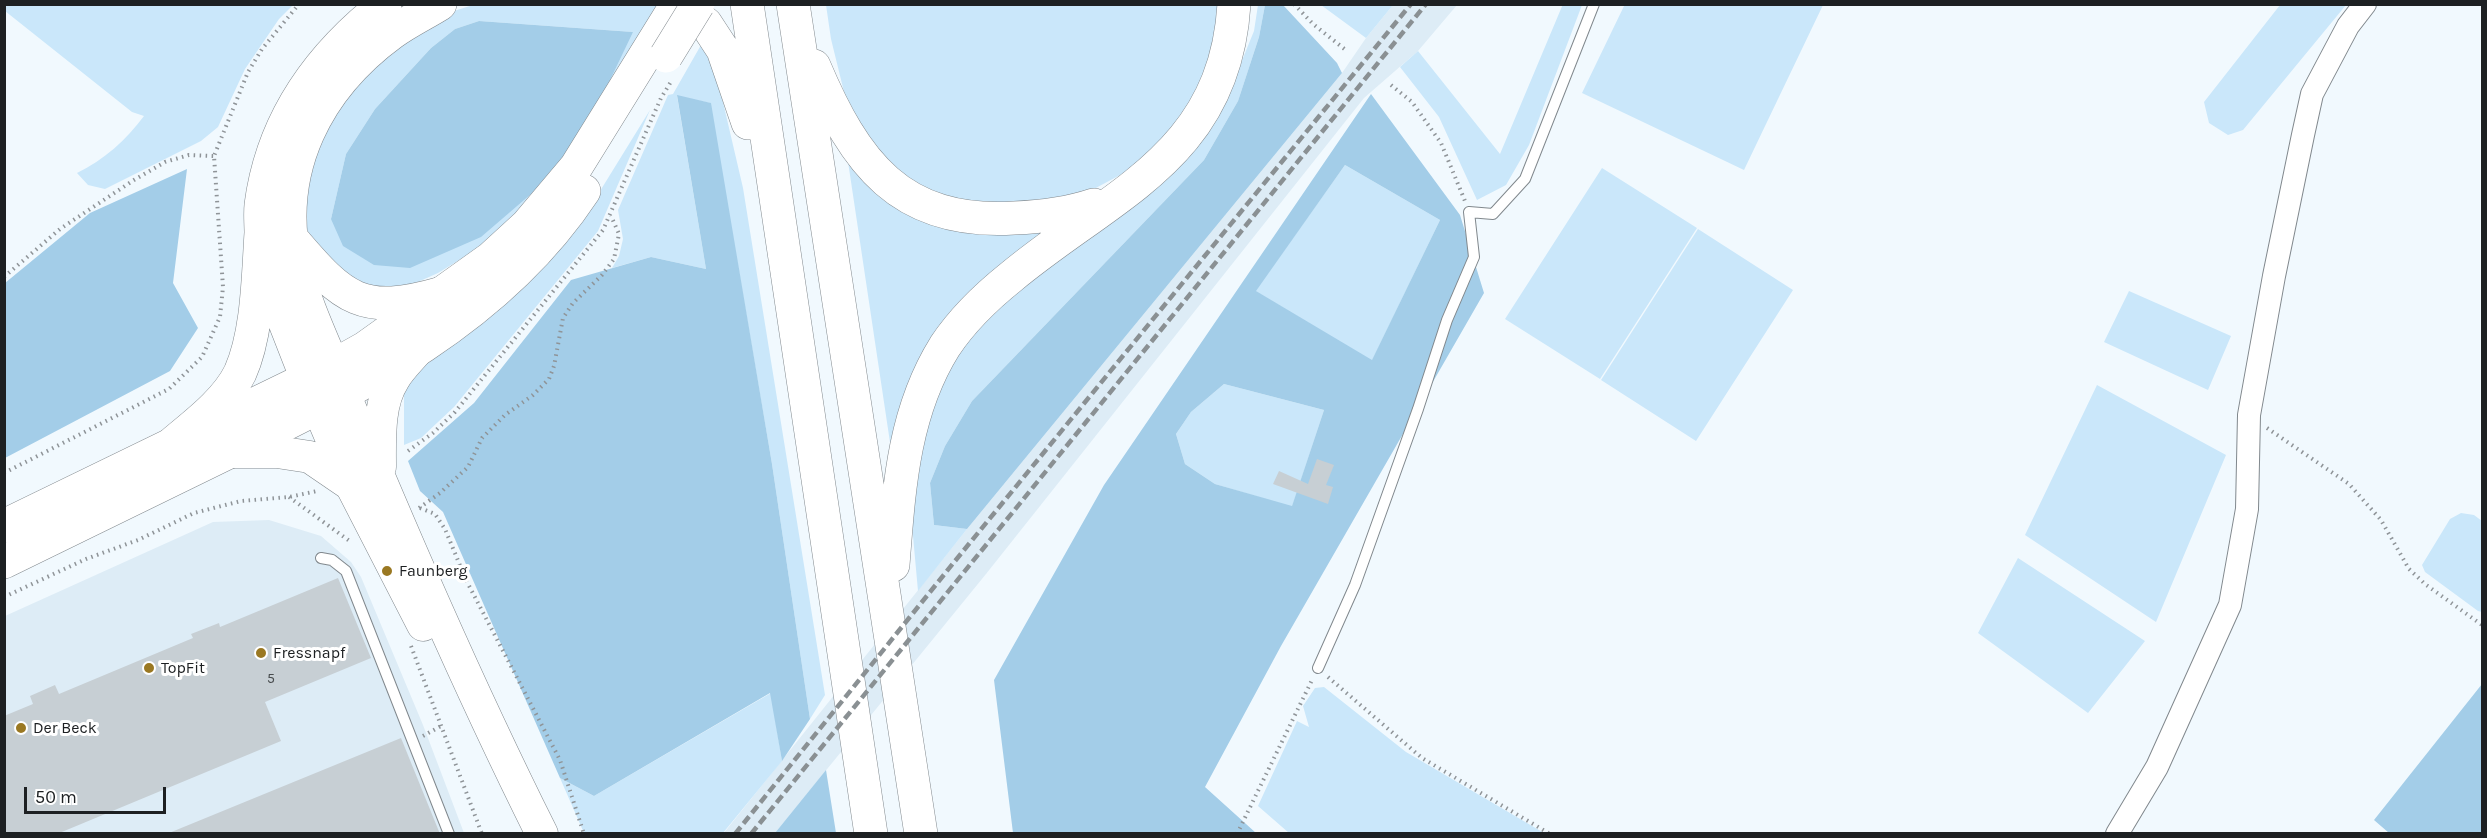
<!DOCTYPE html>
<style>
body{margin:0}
#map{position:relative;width:2487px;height:838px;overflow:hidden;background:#f1f9fe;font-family:Karla,sans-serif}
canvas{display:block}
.frame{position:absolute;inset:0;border:6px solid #1d2022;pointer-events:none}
.scale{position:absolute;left:24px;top:787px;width:142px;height:27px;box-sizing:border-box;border:3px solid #1d2022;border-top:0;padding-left:8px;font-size:18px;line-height:21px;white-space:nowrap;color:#1d2022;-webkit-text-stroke:4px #fff;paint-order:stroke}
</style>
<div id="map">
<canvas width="2487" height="838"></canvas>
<div class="frame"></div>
<div class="scale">50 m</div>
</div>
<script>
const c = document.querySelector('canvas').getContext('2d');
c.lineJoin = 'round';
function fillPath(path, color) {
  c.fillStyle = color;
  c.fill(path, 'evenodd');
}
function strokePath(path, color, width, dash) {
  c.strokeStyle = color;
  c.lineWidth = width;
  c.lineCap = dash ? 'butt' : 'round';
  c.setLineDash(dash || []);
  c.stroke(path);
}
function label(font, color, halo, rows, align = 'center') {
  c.font = font + ' Karla,sans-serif';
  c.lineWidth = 6;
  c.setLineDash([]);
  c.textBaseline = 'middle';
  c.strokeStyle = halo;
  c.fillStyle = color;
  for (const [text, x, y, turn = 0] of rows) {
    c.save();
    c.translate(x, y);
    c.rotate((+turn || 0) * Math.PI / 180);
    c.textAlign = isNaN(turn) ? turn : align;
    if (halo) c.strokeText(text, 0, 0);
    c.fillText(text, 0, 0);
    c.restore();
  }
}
const built = new Path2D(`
 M 1393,5 L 1457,5 L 1418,51 L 1364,98 L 986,574 L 775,833 L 723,834 L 967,529 L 1342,73 L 1366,38 Z
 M 269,520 L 321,536 L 351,562 L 361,577 L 423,725 L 464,833 L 5,834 L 5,616 L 213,522 Z`);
const green = new Path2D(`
 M 476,4 L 664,5 L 539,195 L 477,249 L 438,273 L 402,289 L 377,291 L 322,261 L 307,229 L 303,192 L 328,113 L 404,38 L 451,12 ZM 479,21 L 633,32 L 331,219 L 346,154 L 375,109 L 431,48 L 455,29 Z
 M 1215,4 L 1221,9 L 1217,41 L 1185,115 L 1158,147 L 1122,174 L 1092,190 L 1053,204 L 979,209 L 895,177 L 861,134 L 845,96 L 831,39 L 826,5 Z
 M 1563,4 L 1582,5 L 1529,145 L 1506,185 L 1477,200 L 1439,117 L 1400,67 L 1418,51 L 1500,154 Z
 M 1625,4 L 1823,5 L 1744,170 L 1582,93 Z
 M 4,5 L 5,4 L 293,5 L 279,19 L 245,69 L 218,127 L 201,141 L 105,189 L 88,185 L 77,173 C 104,160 126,140 144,116 L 132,112 L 5,11 Z
 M 1258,5 L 1265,5 L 1259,37 L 1238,101 L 1204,160 L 972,401 L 945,446 L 930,483 L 934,525 L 967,529 L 918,591 L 908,481 L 958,341 L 1228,95 L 1254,31 Z
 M 1321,5 L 1393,4 L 1393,5 L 1366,38 Z
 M 2280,5 L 2346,5 L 2243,130 L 2228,135 L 2209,123 L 2204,102 Z
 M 701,45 L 716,72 L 743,188 L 825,695 L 810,719 L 772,464 L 710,103 L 677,96 L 706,269 L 651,257 L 612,268 L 619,256 L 623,239 L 618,210 L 668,95 L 673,94 Z
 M 650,110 L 598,231 L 454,407 L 421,438 L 404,445 L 404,390 L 423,367 L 497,311 L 528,284 L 555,253 L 584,217 Z
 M 847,155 L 893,201 L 1064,223 L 1022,253 L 891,449 Z
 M 1345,165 L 1440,220 L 1372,361 L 1255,291 Z
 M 1602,168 L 1697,228 L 1600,379 L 1505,319 Z
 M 1698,229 L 1793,290 L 1696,441 L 1601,380 Z
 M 2129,291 L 2231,336 L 2208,390 L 2104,342 Z
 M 1224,384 L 1324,410 L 1292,507 L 1215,484 L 1185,464 L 1176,434 L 1191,412 Z
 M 2097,385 L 2226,455 L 2156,622 L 2025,535 Z
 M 2461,513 L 2474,515 L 2482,521 L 2482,612 L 2478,611 L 2425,572 L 2422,565 L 2450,519 Z
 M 2018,558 L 2145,641 L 2088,713 L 1978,633 Z
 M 1324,687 L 1406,752 L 1544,833 L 1289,833 L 1258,806 L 1297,721 L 1309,727 L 1303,706 L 1315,688 Z
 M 771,693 L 782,761 L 723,833 L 584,833 L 560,778 L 594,796 Z`);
const forest = new Path2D(`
 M 1265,5 L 1283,5 L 1337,63 L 1342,73 L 967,529 L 934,525 L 930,483 L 945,446 L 972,401 L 1204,160 L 1238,101 L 1259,37 Z
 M 479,21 L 633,32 L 600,101 L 560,165 L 538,188 L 481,237 L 410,268 L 374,265 L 343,246 L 331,219 L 346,154 L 375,109 L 431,48 L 455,29 Z
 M 1371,94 L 1460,215 L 1484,293 L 1281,646 L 1205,787 L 1256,833 L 1013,833 L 994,680 L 1104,485 ZM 1345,165 L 1440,220 L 1372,360 L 1256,291 ZM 1224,384 L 1324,410 L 1292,506 L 1215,484 L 1185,464 L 1176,434 L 1191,412 Z
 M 677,95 L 711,103 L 772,464 L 810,719 L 782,761 L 770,693 L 594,796 L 560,778 L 443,512 L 420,491 L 408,461 L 474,403 L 571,280 L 651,257 L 706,269 Z
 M 187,169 L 173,283 L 198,328 L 170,371 L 5,458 L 5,283 L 90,213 Z
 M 2482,684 L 2482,833 L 2389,833 L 2374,820 Z
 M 826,770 L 836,833 L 775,833 Z`);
const building = new Path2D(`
 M 1317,459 L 1334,465 L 1326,485 L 1333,487 L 1328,504 L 1273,484 L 1279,471 L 1308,484 Z
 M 338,578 L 371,658 L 265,702 L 281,741 L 57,834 L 4,834 L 4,716 L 33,704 L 30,696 L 55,685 L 59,694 L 193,638 L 191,634 L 219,623 L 220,627 Z
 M 401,738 L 440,834 L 169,834 L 169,833 Z`);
const path = new Path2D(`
 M 1294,4 L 1313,24 L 1347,51
 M 1391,85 L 1412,102 L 1441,143 L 1465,201
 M 4,277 L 60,229 L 134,180 L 165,162 L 189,155 L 214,156
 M 2267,428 L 2349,484 L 2381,520 L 2409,569 L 2425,584 L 2482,625
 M 408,451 L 433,433 L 455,412 L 603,230 L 661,98 L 672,80
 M 4,473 L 169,389 L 202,357 L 220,317 L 223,287 L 214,156 L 248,72 L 262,49 L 299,4
 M 289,497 L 351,542
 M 419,508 L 440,493 L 468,467 L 482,438 L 505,415 L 533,395 L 549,379 L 554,366 L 563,318 L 573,303 L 602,275 L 614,259 L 619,234 L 611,216
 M 420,508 L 435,514 L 445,529 L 466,580 L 560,760 L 584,834
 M 4,597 L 86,559 L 138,540 L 194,513 L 241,501 L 289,497 L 317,491
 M 411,646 L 482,834
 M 1328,677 L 1422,758 L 1550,834
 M 423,736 L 441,726
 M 1237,834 L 1313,678`);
const service = new Path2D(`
 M 321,558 L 332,560 L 346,571 L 449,834
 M 1318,668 L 1355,585 L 1418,409 L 1447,320 L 1474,257 L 1469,212 L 1493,214 L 1525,179 L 1594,4`);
const minor = new Path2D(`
 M 2117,834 L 2157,767 L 2230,605 L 2247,509 L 2249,415 L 2274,276 L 2303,135 L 2312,94 L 2348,26 L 2365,4`);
const secondary = new Path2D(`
 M 334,369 C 399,526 466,682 542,834
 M 308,383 L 351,485 L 423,625
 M 229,452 L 277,452 L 310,457 L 351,485
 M 380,467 C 380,439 378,403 394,379 C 399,370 408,361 415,353`);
const primary = new Path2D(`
 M 4,526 L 333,366 L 365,348 L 491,258 L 527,225 L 576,167 L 677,4
 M 4,562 C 78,526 152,490 225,454 C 360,388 499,320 584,191`);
const motorway = new Path2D(`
 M 681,4 L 706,24 L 723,50 L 748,123
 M 747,4 L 871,834
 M 793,4 L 921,834
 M 814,66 C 855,163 900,225 1014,218 C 1042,217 1067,214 1094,205
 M 293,240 C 344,300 362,316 442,293
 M 266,260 L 275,297 L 307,379
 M 333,366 C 319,333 303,298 295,263 C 275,169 317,88 392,33 C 407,22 424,14 440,4
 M 174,442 C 198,422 226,401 240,373 C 258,333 258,276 261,233 C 261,224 260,214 261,205 C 272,120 318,56 385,4
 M 893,565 C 899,489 903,413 945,346 C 963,319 986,297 1011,277 C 1112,193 1225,156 1234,4`);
const rail = new Path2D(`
 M 735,834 L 955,561 L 1411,4
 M 751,834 L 1426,4`);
const primaryBridge = new Path2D(`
 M 666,56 L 698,4`);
const markers = [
 [387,571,6,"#9a7822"],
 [261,653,6,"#9a7822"],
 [149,668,6,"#9a7822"],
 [21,728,6,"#9a7822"]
];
const numberNames = [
 ["5",271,679]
];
const poiNames = [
 ["Faunberg",399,571],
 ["Fressnapf",273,653],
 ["TopFit",161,668],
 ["Der Beck",33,728]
];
fillPath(built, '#ddecf6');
fillPath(green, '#cae7fa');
fillPath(forest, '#a3cde8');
fillPath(building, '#c7cfd4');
strokePath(service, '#81888d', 12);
strokePath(minor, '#81888d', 24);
strokePath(secondary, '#81888d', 33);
strokePath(primary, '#81888d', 34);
strokePath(motorway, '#81888d', 34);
strokePath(path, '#8f9498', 4, [1.5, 4.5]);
strokePath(service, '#fff', 10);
strokePath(minor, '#fff', 22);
strokePath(secondary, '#fff', 32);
strokePath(primary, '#fff', 33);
strokePath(motorway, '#fff', 33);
strokePath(rail, '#8a9093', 4.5, [9, 4.5]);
strokePath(primaryBridge, '#81888d', 34, []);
strokePath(primaryBridge, '#fff', 33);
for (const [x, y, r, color] of markers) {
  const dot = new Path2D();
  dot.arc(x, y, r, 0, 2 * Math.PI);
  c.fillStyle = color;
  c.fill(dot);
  strokePath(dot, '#fff', 2);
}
label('14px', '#484c4e', null, numberNames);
label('16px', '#1d2022', '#fff', poiNames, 'left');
</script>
